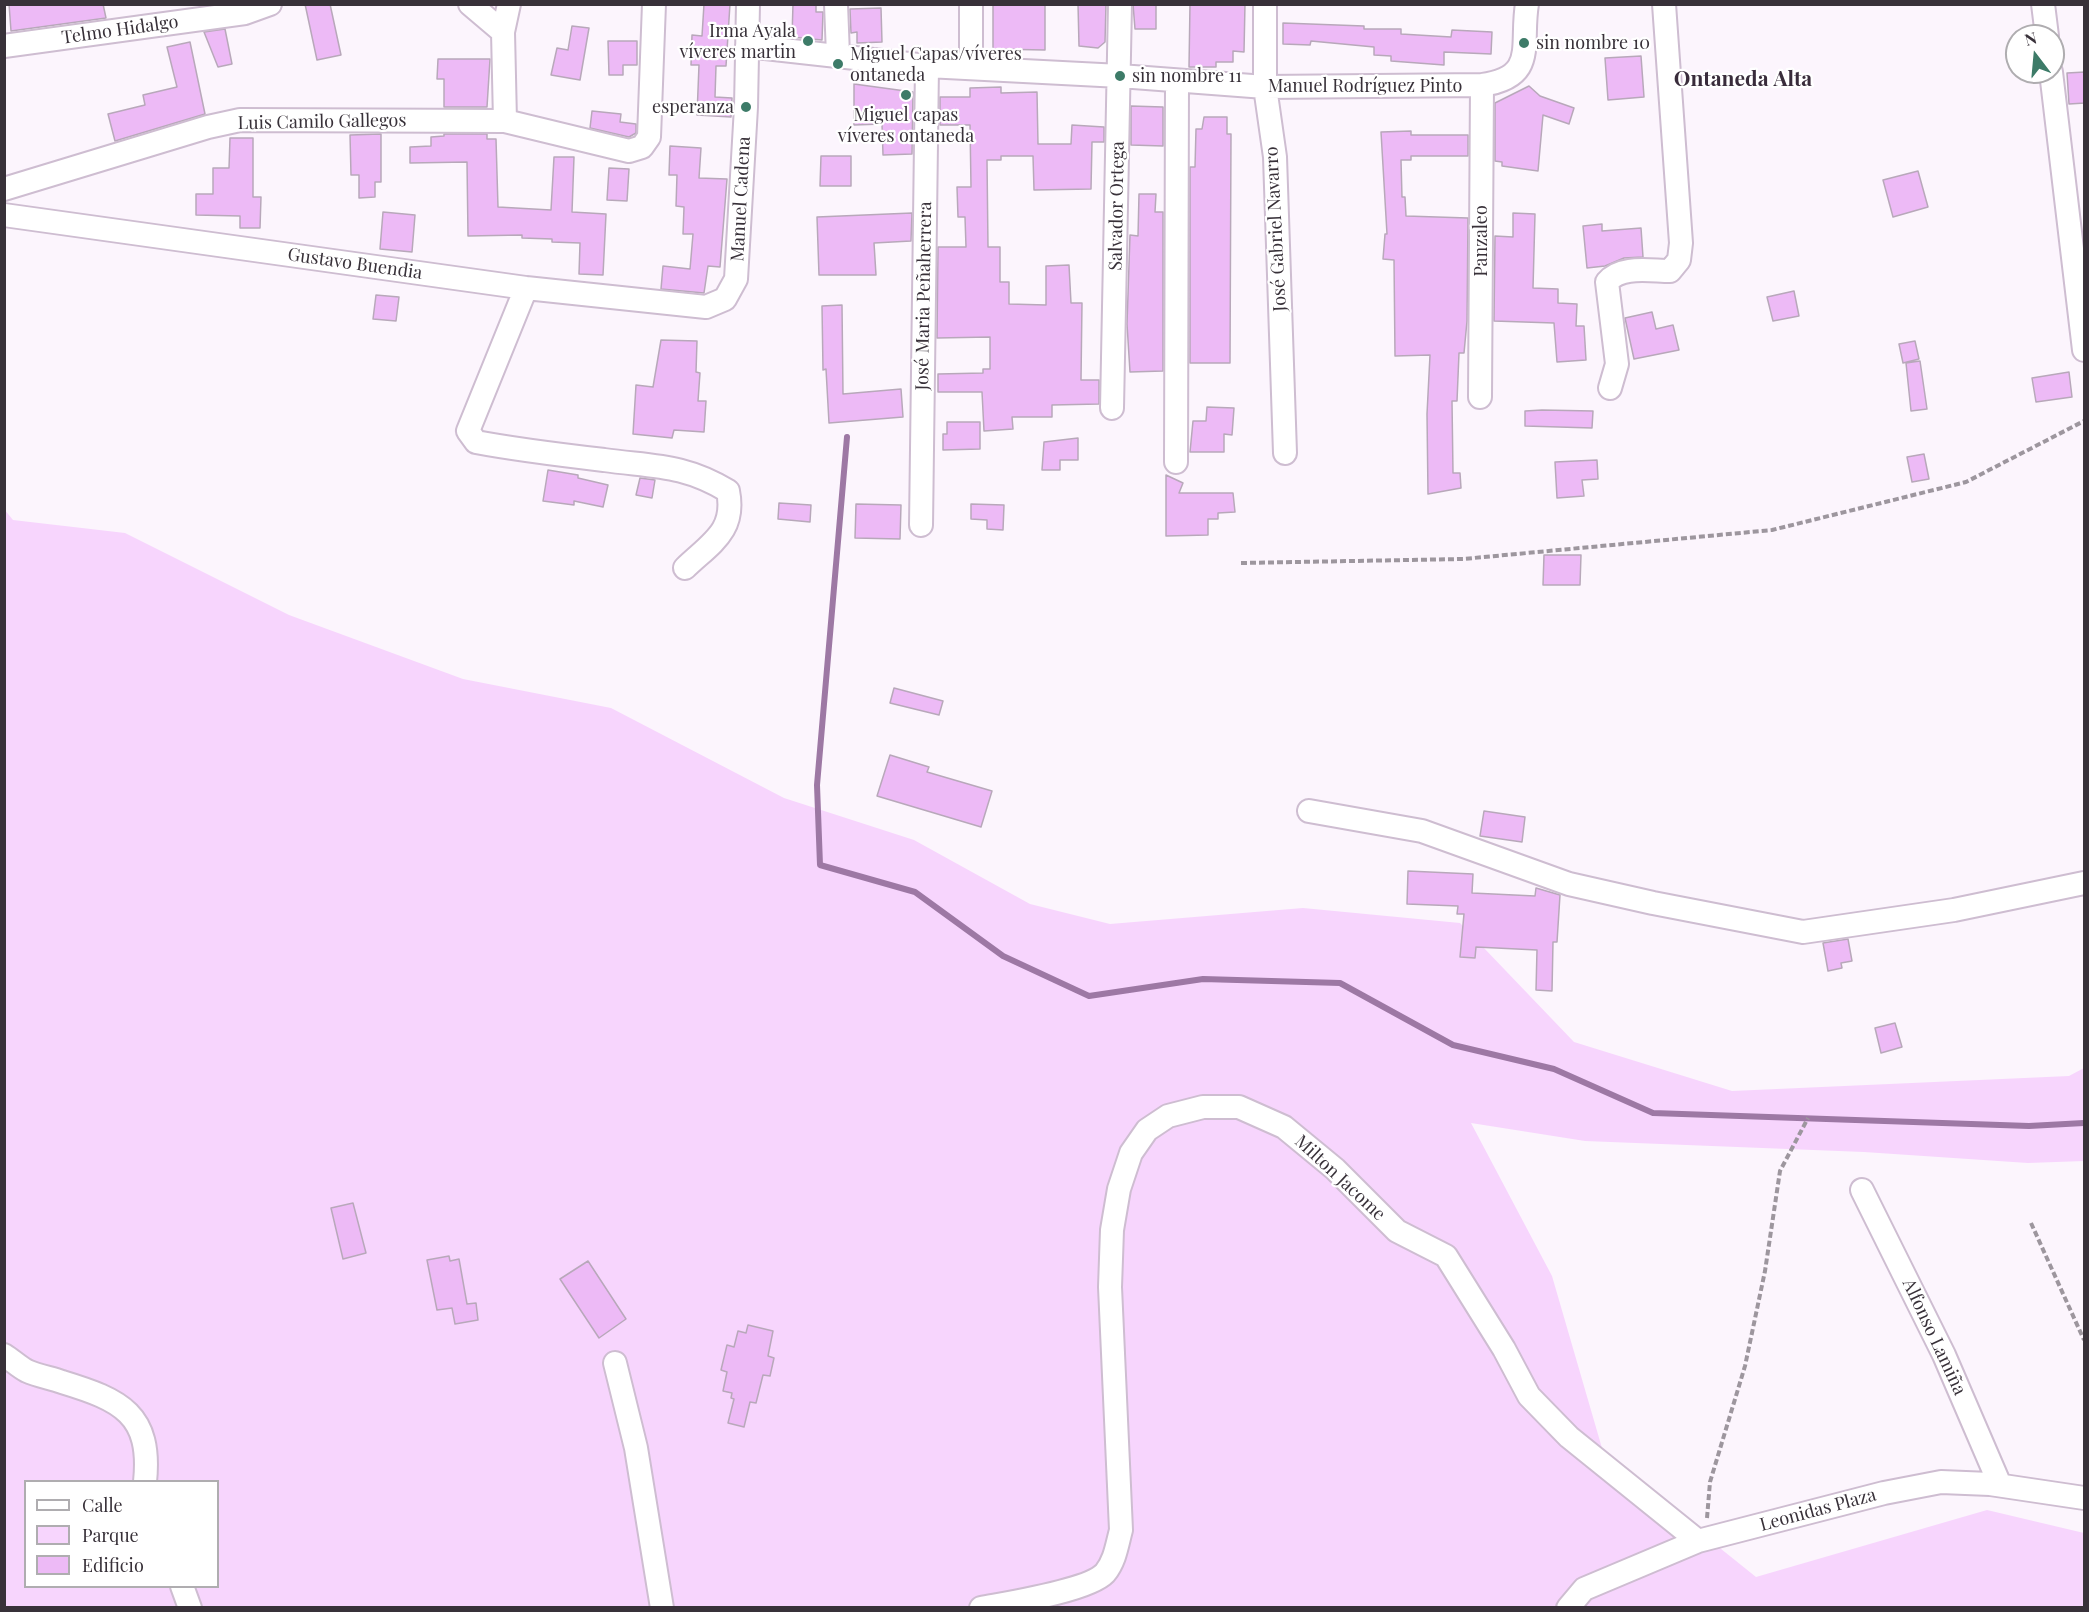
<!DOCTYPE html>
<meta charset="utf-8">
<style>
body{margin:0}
#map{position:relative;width:2089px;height:1612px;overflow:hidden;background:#fcf5fd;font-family:"Playfair Display",serif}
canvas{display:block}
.frame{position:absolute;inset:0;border:6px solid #383139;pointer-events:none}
.legend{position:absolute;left:24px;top:1480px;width:195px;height:108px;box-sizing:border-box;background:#fff;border:2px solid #afadb0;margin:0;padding:8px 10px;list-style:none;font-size:18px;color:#383139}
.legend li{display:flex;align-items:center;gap:12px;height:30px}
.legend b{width:30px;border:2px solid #afadb0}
.north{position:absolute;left:2005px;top:24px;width:60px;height:60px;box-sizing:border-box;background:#fff;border:2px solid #afadb0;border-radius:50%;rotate:344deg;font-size:16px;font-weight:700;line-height:24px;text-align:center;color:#383139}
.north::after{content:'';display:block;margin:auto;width:21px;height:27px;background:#3d7b68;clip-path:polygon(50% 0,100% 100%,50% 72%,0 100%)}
</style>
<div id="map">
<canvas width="2089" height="1612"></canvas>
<div class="frame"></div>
<ul class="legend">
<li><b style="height:8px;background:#fff"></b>Calle</li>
<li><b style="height:16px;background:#f7d5fd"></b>Parque</li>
<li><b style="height:16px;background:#edbaf6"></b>Edificio</li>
</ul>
<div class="north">N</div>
</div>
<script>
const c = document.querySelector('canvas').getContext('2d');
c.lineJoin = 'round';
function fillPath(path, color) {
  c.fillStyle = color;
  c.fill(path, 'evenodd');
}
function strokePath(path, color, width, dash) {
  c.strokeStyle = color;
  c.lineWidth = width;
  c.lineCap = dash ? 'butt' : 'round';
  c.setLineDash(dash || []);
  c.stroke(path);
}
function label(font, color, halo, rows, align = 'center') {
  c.font = font + ' "Playfair Display",serif';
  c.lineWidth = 4.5;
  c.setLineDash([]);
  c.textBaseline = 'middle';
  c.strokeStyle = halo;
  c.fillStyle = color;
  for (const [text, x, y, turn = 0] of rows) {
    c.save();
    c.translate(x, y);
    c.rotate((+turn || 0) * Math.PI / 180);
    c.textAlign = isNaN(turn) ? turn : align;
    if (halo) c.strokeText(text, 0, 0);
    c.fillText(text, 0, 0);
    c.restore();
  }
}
const green = new Path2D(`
 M 4,509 L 13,520 L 125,533 L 289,615 L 463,679 L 611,708 L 784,798 L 914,840 L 1030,904 L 1110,924 L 1303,908 L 1460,923 L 1574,1042 L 1732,1091 L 2069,1076 L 2084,1068 L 2084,1161 L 2028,1163 L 1864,1152 L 1585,1141 L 1471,1123 L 1552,1276 L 1604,1455 L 1756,1577 L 1987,1510 L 2084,1533 L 2084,1607 L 5,1607 ZM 26,1482 L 218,1482 L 218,1586 L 26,1586 Z`);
const stream = new Path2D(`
 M 847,437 L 817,785 L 820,865 L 915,892 L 1003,956 L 1089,996 L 1203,979 L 1340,983 L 1453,1045 L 1554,1069 L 1653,1113 L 2029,1126 L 2084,1123`);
const building = new Path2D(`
 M 9,4 L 103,4 L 106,18 L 11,31 Z
 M 305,4 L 330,4 L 341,55 L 317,60 Z
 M 704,4 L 730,4 L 726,66 L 716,66 L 715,97 L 732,98 L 731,117 L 697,115 L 699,65 L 691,65 L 692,35 L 702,36 Z
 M 793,4 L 816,4 L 816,12 L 823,12 L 822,40 L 792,37 Z
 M 993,4 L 1045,4 L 1045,50 L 993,49 Z
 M 1078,4 L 1106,4 L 1105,42 L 1098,48 L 1079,46 Z
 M 1133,4 L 1156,4 L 1156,29 L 1135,29 Z
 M 1190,4 L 1245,4 L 1244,52 L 1233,51 L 1233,62 L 1216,62 L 1216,67 L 1189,67 Z
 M 881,8 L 882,42 L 857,43 L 857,32 L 851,33 L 850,9 Z
 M 1283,23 L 1364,26 L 1364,29 L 1401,29 L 1401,34 L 1451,37 L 1452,30 L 1492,32 L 1491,54 L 1444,52 L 1444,65 L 1391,61 L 1391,56 L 1374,55 L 1374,47 L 1311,41 L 1310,45 L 1283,44 Z
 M 572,26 L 589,28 L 580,80 L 551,75 L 557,48 L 568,50 Z
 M 225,29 L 232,64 L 218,67 L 204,32 Z
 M 608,41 L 637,41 L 637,65 L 623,65 L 623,75 L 609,75 Z
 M 190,42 L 205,114 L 115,141 L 108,114 L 145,105 L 143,95 L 177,87 L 167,47 Z
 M 1641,56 L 1644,97 L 1608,100 L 1605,58 Z
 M 438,59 L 490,59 L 487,107 L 444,107 L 444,79 L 437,79 Z
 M 2085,72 L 2085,103 L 2069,104 L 2067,73 Z
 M 854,84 L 913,92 L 912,154 L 883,155 L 882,124 L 854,125 Z
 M 1529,86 L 1540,96 L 1574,108 L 1569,124 L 1543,115 L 1538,171 L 1502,166 L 1502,162 L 1495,161 L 1495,103 Z
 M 1001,87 L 1001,93 L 1037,92 L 1038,144 L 1071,144 L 1072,125 L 1104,127 L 1104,142 L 1092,142 L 1091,189 L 1034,190 L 1033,156 L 1001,156 L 1001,160 L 987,160 L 988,247 L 1000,247 L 1000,282 L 1009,282 L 1009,304 L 1046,305 L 1046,266 L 1069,265 L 1071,303 L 1082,303 L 1081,380 L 1099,380 L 1099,404 L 1052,405 L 1052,417 L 1012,417 L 1013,429 L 984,431 L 982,392 L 938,392 L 938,374 L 983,373 L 983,369 L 990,369 L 990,337 L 937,338 L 938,247 L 966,247 L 965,217 L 958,217 L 957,187 L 971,187 L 970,125 L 940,125 L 940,97 L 970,97 L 970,88 Z
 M 1131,106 L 1163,107 L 1163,146 L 1131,145 Z
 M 592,111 L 621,114 L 620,122 L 636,124 L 636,133 L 629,137 L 590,128 Z
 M 1204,117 L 1227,117 L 1227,134 L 1231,134 L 1230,363 L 1190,363 L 1190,167 L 1195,167 L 1196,129 L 1202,129 Z
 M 1411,131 L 1411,135 L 1468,135 L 1468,156 L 1411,156 L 1411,160 L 1401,160 L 1402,197 L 1405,197 L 1406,216 L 1468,218 L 1467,321 L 1464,353 L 1459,353 L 1457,401 L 1452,401 L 1453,473 L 1460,473 L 1461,488 L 1428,494 L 1427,414 L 1430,355 L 1395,356 L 1394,260 L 1383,259 L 1385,234 L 1387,234 L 1381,132 Z
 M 381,134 L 381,182 L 375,182 L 375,197 L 359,198 L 359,175 L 351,175 L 350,135 Z
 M 444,134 L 487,134 L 487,139 L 496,139 L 498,207 L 551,210 L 554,157 L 574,157 L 572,212 L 606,214 L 603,275 L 579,274 L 580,243 L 552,242 L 552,239 L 522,238 L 522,235 L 468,236 L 467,162 L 410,163 L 410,147 L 431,146 L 431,137 L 444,136 Z
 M 230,138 L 253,138 L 253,197 L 261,197 L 260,228 L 240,228 L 240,216 L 196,215 L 196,194 L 213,194 L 213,168 L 229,168 Z
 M 670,146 L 701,148 L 699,178 L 727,179 L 720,267 L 708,266 L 704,293 L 661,289 L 663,266 L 690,269 L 693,234 L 683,234 L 684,207 L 676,206 L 677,175 L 669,175 Z
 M 821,156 L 851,156 L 851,186 L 820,186 Z
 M 609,168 L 629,169 L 627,201 L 607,200 Z
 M 1918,171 L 1928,207 L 1893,217 L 1883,180 Z
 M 1139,194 L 1156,194 L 1155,212 L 1163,212 L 1163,371 L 1130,372 L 1127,324 L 1130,235 L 1138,236 Z
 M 383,212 L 415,215 L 412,252 L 380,249 Z
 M 912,213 L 911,241 L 874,243 L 876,275 L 819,275 L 817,217 Z
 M 1513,213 L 1535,214 L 1533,288 L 1558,289 L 1558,303 L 1577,304 L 1576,326 L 1584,326 L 1586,360 L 1557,362 L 1554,323 L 1494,321 L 1495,236 L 1513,237 Z
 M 1602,224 L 1602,231 L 1641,228 L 1643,257 L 1624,258 L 1605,266 L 1587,268 L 1583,226 Z
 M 1794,291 L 1799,316 L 1773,321 L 1767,297 Z
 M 376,295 L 399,297 L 396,321 L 373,319 Z
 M 842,305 L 843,394 L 901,389 L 903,417 L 829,423 L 826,369 L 823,370 L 822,306 Z
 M 1652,312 L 1656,329 L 1673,325 L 1679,350 L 1634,359 L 1625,318 Z
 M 661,340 L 697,341 L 696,372 L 700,373 L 698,401 L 706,401 L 704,432 L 674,430 L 672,438 L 633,434 L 636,385 L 653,387 Z
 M 1915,341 L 1919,359 L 1903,363 L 1899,344 Z
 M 1920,361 L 1927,409 L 1911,411 L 1906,363 Z
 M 2069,372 L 2072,397 L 2036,402 L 2032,378 Z
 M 1207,407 L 1234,408 L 1232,435 L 1224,434 L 1224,452 L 1190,452 L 1193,421 L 1206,421 Z
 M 1542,410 L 1593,411 L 1592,428 L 1525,426 L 1525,411 Z
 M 947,422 L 980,422 L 980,449 L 943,450 L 943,434 L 947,434 Z
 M 1078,438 L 1078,460 L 1060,460 L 1060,470 L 1042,470 L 1044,442 Z
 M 1924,454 L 1929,479 L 1912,482 L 1907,457 Z
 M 1597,460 L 1598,479 L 1582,480 L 1584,496 L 1557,498 L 1555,462 Z
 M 548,470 L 578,475 L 578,478 L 608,485 L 603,507 L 574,501 L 574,505 L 543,501 Z
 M 1166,475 L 1183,483 L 1179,493 L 1233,493 L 1235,512 L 1218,513 L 1218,519 L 1208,519 L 1208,535 L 1166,536 Z
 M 640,478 L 655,480 L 652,498 L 636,495 Z
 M 779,503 L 811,505 L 810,522 L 778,519 Z
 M 856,504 L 901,505 L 900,539 L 855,538 Z
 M 971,504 L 1004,505 L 1003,530 L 987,529 L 987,520 L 971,519 Z
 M 1544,555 L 1581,555 L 1580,585 L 1543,585 Z
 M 894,688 L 943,701 L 939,715 L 890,703 Z
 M 890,755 L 929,767 L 927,772 L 992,791 L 981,827 L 877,796 Z
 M 1484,811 L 1525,817 L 1522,842 L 1480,836 Z
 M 1408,871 L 1473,874 L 1472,893 L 1535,896 L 1536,888 L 1560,895 L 1557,942 L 1553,942 L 1552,991 L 1536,990 L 1537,950 L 1476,947 L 1475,958 L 1460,957 L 1464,914 L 1457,914 L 1458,906 L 1407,904 Z
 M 1848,939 L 1852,961 L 1841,963 L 1842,968 L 1828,971 L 1823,943 Z
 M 1895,1023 L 1902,1047 L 1881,1053 L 1875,1028 Z
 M 353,1203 L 366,1253 L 343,1259 L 331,1208 Z
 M 449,1256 L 450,1261 L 459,1259 L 467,1304 L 476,1303 L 478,1320 L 455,1324 L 452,1308 L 437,1310 L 427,1260 Z
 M 588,1261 L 626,1319 L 599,1338 L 560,1279 Z
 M 748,1325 L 773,1331 L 768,1356 L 774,1358 L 770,1376 L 763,1375 L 756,1403 L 750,1402 L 744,1427 L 728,1423 L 734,1399 L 731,1398 L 732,1393 L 723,1391 L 727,1372 L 721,1370 L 727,1345 L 734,1347 L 738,1331 L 746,1333 Z`);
const path = new Path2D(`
 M 1241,563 L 1463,559 L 1772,530 L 1966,482 L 2084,421
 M 2031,1223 L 2084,1340
 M 1707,1518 L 1710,1482 L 1745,1366 L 1765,1271 L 1780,1171 L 1808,1118`);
const minor = new Path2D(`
 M 470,4 L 503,32
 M 836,4 L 838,55
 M 971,4 L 971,67
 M 1265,4 L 1265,87 L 1275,157 L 1285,453
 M 2043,4 L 2047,36
 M 4,46 L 245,13 L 270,4
 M 747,46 L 927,66 L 1120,76 L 1265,87 L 1482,85 C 1538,77 1520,45 1527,4
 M 2051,72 L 2084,350
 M 505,121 L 503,32 L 509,4
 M 4,189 L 208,127 L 240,120 L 505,121 L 629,151 L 642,147 L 649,137 L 654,4
 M 4,215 L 526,288 L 706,307 L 725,299 L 736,279 L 746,107 L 748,4
 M 526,288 L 468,431 L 476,442 C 518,450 561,455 604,460 C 654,467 683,464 728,491 C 736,531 711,543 685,568
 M 1610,388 L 1617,364 L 1607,282 C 1621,265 1650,271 1670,271 L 1679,260 L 1681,243 L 1664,4
 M 1480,397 L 1482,85
 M 1112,408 L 1120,4
 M 1176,462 L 1177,82
 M 921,525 L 927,66
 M 1309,811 L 1422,831 L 1569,884 L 1653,903 L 1803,932 L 1954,910 L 2084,883
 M 1862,1190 L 1944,1355 L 2000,1485
 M 4,1355 C 12,1360 19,1367 27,1371 C 38,1376 51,1378 62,1382 C 121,1400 152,1414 145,1482
 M 615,1363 L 636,1448 L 662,1608
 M 182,1586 L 190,1608
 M 981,1608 C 1007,1603 1088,1591 1105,1573 C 1115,1561 1117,1545 1121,1530 L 1110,1287 L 1112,1230 L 1119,1189 L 1131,1153 L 1147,1130 L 1168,1116 L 1203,1107 L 1239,1107 L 1284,1127 L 1335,1169 L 1397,1231 L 1446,1256 L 1504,1349 L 1529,1396 L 1569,1437 L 1698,1541
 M 1568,1608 L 1584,1589 L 1698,1541 L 1884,1493 L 1941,1482 L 1990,1484 L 2084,1498`);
const markers = [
 [808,41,6,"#3d7b68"],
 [1524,43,6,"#3d7b68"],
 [838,64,6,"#3d7b68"],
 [1120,76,6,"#3d7b68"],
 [906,95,6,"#3d7b68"],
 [746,107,6,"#3d7b68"]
];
const streetNames = [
 ["Telmo Hidalgo",120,30,-8],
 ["Manuel Rodríguez Pinto",1365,86],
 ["Luis Camilo Gallegos",322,122,-1],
 ["Manuel Cadena",741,199,-87],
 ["Salvador Ortega",1117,206,-89],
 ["José Gabriel Navarro",1276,229,-93],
 ["Panzaleo",1481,241,-90],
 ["Gustavo Buendia",355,264,8],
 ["José Maria Peñaherrera",924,296,-89],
 ["Milton Jacome",1340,1178,43],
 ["Alfonso Lamiña",1934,1337,65],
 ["Leonidas Plaza",1818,1510,-15]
];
const poiNames = [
 ["Irma Ayala",796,31,"right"],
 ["víveres martin",796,52,"right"],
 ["sin nombre 10",1536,43],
 ["Miguel Capas/víveres",850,54],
 ["ontaneda",850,75],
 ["sin nombre 11",1132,76],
 ["esperanza",734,107,"right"],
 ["Miguel capas",906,115,"center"],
 ["víveres ontaneda",906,136,"center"]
];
const quarterNames = [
 ["Ontaneda Alta",1743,79]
];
fillPath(green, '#f7d5fd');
strokePath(stream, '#9d78a4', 6);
fillPath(building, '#edbaf6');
strokePath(building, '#b8a8ba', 1.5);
strokePath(minor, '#cebdd1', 26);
strokePath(path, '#9d969e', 4, [6, 3]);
strokePath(minor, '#fff', 22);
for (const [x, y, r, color] of markers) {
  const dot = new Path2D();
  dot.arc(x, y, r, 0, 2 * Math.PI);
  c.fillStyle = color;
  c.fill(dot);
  strokePath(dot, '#fff', 2);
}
label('18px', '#383139', '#fff', streetNames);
label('18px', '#383139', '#fff', poiNames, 'left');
label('bold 21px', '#392c3b', '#fff', quarterNames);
</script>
